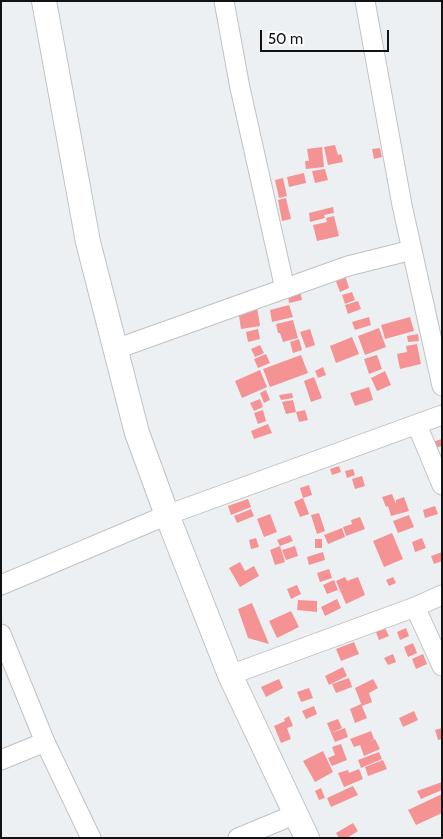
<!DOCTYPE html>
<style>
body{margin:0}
#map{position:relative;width:443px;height:839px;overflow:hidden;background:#edf0f3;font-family:Cabin,sans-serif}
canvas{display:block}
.frame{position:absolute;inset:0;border:2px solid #111213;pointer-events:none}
.scale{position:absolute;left:260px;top:30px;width:129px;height:22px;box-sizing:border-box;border:2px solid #111213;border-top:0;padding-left:6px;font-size:15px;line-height:18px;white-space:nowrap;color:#111213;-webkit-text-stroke:4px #fff;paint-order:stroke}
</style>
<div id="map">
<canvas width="443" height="839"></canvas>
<div class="frame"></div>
<div class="scale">50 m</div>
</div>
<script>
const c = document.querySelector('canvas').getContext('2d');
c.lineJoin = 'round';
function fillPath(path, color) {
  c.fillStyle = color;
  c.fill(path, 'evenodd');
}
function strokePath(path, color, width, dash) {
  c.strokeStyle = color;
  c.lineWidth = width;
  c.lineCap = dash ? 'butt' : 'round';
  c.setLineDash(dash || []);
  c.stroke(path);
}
const building = new Path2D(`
 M 335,145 L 338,155 L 341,154 L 343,162 L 328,165 L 324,147 Z
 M 322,147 L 324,167 L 306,169 L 305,161 L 309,161 L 307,149 Z
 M 380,148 L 382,157 L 374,159 L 372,149 Z
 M 325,169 L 328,180 L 315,183 L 312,171 Z
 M 304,173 L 306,183 L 289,187 L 287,177 Z
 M 283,178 L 287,196 L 279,198 L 275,180 Z
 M 286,198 L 291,219 L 282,221 L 278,200 Z
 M 333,207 L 334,213 L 324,215 L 325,218 L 310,222 L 309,213 Z
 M 334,216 L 339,236 L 317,241 L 313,225 L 327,222 L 326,218 Z
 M 344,272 L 349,288 L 340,292 L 334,276 Z
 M 300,290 L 302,300 L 289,303 L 288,293 Z
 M 352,292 L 355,300 L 345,304 L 342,295 Z
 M 358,301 L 361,309 L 348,314 L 345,305 Z
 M 289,305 L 293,317 L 272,322 L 270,310 Z
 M 257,307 L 260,326 L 241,329 L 238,309 Z
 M 369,317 L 371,325 L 355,330 L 352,322 Z
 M 410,317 L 414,331 L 385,339 L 381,325 Z
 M 293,320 L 298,338 L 283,342 L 280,333 L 278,333 L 276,324 Z
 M 379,328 L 386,347 L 365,355 L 358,336 Z
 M 258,329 L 260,339 L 248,342 L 246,332 Z
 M 310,329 L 315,345 L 306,348 L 300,332 Z
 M 418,334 L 419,341 L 408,342 L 407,336 Z
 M 352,337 L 359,354 L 336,363 L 330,346 Z
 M 299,339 L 302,350 L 293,353 L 290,342 Z
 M 417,344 L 421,364 L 400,369 L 397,354 L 407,352 L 406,346 Z
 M 260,345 L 264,353 L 255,357 L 251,349 Z
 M 266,354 L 270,363 L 258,368 L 254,359 Z
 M 301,355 L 308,373 L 270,387 L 263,369 Z
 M 377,355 L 382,369 L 369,374 L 364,359 Z
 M 323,367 L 326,375 L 318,378 L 315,371 Z
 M 260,370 L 267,387 L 242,398 L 235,381 Z
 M 385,371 L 391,385 L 377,391 L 371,378 Z
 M 314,377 L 322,398 L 311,402 L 304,381 Z
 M 369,387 L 373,400 L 355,406 L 350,393 Z
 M 266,390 L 270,400 L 264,403 L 260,393 Z
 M 292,393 L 293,398 L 281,400 L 279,395 Z
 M 260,399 L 263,407 L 254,411 L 250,403 Z
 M 293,400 L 296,412 L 286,414 L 282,402 Z
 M 263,410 L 266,421 L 258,424 L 254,413 Z
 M 305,410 L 308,420 L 299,422 L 296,412 Z
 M 268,424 L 272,433 L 254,439 L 251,431 Z
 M 442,439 L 442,446 L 434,448 L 432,442 Z
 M 339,466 L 341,472 L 332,475 L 330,469 Z
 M 353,469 L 355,475 L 347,478 L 345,471 Z
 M 362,476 L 365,486 L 355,489 L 352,479 Z
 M 309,485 L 312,495 L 303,498 L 300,488 Z
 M 392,494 L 396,504 L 396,500 L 404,497 L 409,511 L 391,516 L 388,506 L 386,507 L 382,497 Z
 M 303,498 L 309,514 L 300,517 L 294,502 Z
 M 248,499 L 251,507 L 231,515 L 228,506 Z
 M 435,506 L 438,514 L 425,518 L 423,510 Z
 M 251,509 L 254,516 L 237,523 L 234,516 Z
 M 319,513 L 325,531 L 317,534 L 311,515 Z
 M 270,514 L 277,532 L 264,537 L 257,519 Z
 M 409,515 L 414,527 L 398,533 L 393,521 Z
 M 360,517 L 365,529 L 346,536 L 343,527 L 352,524 L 351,520 Z
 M 342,528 L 345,537 L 328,544 L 324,535 Z
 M 392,533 L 403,559 L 384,567 L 373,541 Z
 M 290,535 L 293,541 L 280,546 L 277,540 Z
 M 256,538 L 259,547 L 251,549 L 249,540 Z
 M 422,538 L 426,548 L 415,552 L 412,542 Z
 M 315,539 L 322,539 L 322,548 L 315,548 Z
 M 280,546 L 285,562 L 275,565 L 270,550 Z
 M 295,546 L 298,556 L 286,560 L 282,550 Z
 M 323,552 L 325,560 L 309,565 L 307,557 Z
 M 442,552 L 442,561 L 434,564 L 431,556 Z
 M 240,562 L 245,571 L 254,566 L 259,576 L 240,587 L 229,568 Z
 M 329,569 L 332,578 L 320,582 L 317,573 Z
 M 345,577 L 347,581 L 358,577 L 365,595 L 346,604 L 336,581 Z
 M 393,577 L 396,583 L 389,586 L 386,580 Z
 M 334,580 L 338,590 L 327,594 L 323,585 Z
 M 297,585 L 301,594 L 291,599 L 287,589 Z
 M 337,599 L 341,608 L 325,616 L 321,607 Z
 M 298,600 L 317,601 L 317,612 L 297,610 Z
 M 252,603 L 269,644 L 248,638 L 238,609 Z
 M 291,611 L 299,627 L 277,638 L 269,621 Z
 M 384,626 L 389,636 L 379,640 L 375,630 Z
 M 406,628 L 409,636 L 400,640 L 397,632 Z
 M 354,642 L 359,654 L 341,661 L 336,649 Z
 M 413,643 L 417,653 L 408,657 L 404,647 Z
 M 393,654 L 396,662 L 388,665 L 384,658 Z
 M 423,654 L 427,664 L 416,669 L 412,659 Z
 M 343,667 L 347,676 L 329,685 L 325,676 Z
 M 349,678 L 352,687 L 336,693 L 332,684 Z
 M 279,679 L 283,688 L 266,697 L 261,687 Z
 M 373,679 L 378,688 L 369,693 L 372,702 L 362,706 L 355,688 Z
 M 309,688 L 313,698 L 301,702 L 297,692 Z
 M 361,704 L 367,718 L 355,723 L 350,709 Z
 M 314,706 L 317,714 L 306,719 L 302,711 Z
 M 414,711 L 418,720 L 403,727 L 399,718 Z
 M 289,716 L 293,726 L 287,728 L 291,739 L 281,743 L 274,726 L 285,721 L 284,719 Z
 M 338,719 L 342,728 L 331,733 L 327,723 Z
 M 345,728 L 348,737 L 335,742 L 331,733 Z
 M 442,728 L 442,739 L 438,740 L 435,730 Z
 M 371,731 L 374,739 L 369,742 L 375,739 L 380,749 L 364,756 L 360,745 L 354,747 L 350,739 Z
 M 341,744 L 347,760 L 332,766 L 328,758 L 335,755 L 332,747 Z
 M 323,751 L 333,772 L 315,782 L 303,761 Z
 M 379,752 L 382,759 L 361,768 L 358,760 Z
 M 383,760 L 387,769 L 368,776 L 365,767 Z
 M 359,769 L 363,779 L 344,787 L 338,773 L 348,770 L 349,773 Z
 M 442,782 L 442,790 L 421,799 L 417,791 Z
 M 353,786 L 358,795 L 331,807 L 327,798 Z
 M 321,788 L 325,798 L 319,800 L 315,791 Z
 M 442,794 L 442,813 L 416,825 L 408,810 Z
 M 353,823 L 358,831 L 347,838 L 339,838 L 336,833 Z`);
const minor = new Path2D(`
 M 224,1 L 240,88 L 285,289
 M 365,1 L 402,205 L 442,386
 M 116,349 L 348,266 L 412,250
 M 417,425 L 442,485
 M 1,585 L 167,515 L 442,415
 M 415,607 L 442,666
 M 1,634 L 45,742 L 91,838
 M 230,675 L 415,607 L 442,595
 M 1,760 L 45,742
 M 238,838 L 296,814`);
const major = new Path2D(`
 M 44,1 L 88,242 L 137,433 L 167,515 L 230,675 L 307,838`);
fillPath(building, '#f59294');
strokePath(minor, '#bfc2c5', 21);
strokePath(major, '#bfc2c5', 26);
strokePath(minor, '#fff', 19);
strokePath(major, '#fff', 24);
</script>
